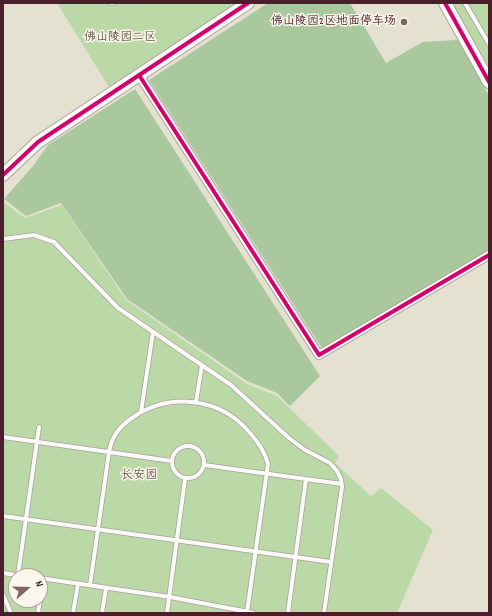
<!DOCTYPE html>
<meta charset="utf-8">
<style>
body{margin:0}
#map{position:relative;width:492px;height:616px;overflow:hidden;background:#e4e1d1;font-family:Dekko,sans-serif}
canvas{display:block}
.frame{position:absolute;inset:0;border:4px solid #4a1f2b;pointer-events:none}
.north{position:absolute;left:8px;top:568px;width:40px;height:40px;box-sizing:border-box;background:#fbf7ec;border:1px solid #b4a19f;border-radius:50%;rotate:70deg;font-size:11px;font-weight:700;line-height:16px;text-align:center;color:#4a1f2b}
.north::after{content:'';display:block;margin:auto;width:14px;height:18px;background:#806365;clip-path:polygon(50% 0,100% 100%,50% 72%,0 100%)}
</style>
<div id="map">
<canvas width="492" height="616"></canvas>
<div class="frame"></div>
<div class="north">N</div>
</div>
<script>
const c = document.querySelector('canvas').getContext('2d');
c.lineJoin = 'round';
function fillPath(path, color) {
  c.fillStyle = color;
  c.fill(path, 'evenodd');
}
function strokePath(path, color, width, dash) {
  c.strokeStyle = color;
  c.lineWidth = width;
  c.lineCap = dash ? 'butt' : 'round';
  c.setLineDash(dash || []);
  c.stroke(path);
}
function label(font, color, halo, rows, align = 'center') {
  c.font = font + ' Dekko,"LXGW WenKai TC",sans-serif';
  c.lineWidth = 3;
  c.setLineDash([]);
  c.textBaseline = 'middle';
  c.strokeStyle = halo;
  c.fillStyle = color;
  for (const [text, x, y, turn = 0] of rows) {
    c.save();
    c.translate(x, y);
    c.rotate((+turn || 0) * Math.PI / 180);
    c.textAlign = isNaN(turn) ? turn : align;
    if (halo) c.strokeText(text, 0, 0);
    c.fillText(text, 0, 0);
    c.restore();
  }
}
const green = new Path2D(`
 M 57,3 L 236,3 L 109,87 Z
 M 452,3 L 489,3 L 489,67 Z
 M 3,202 L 25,218 L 62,205 L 126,300 L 247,384 L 277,396 L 339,456 L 335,463 L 371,496 L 381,488 L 433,530 L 397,613 L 4,613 ZM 16,576 L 40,576 L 40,600 L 16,600 Z`);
const forest = new Path2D(`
 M 268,3 L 350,3 L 386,63 L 423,42 L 458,40 L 489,96 L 489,252 L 323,350 L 149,80 Z
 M 135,89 L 320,376 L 290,406 L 277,393 L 247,381 L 127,299 L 61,203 L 26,216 L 4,199 L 33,166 L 48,145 Z`);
const lane = new Path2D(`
 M 111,3 L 113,3
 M 465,3 L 489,44
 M 3,239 L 34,235 L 54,242 L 118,308 L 231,385 L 289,438 L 305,450 L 330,463 L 337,471 L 341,479 L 342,487 L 324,613
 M 196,402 L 202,365
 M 141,412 L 153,332
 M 3,437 L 172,461
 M172 462a16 16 0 1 1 32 0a16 16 0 1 1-32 0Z
 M 204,465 L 342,484
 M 3,516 L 331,562
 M 3,573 L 23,576
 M 18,575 L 39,427
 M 40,578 L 170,597 L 254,613
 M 90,585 L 109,452 C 112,436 119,427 132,418 C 169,392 220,397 250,433 C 258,442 265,452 268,464 L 247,612
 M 3,595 L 11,613
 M 40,596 L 42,579
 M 38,613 L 40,600
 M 73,613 L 78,584
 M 102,613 L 106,588
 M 167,613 L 185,479
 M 288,613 L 306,479`);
const street = new Path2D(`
 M 139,75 L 319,355 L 489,255`);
const secondary = new Path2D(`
 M 445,3 L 489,82
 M 3,175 L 38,142 L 248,3`);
const cycleway = new Path2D(`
 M 445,3 L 489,82
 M 139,75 L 319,355 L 489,255
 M 3,175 L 38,142 L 248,3`);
const markers = [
 [404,22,4,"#806365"]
];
const poiNames = [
 ["佛山陵园2区地面停车场",396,22]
];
const parkNames = [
 ["佛山陵园二区",120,38],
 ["长安园",139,476]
];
fillPath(green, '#bbd8a7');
fillPath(forest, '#aac89d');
strokePath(lane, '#a9a29a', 5.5);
strokePath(street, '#a9a29a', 10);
strokePath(secondary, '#a9a29a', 14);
strokePath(lane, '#fbfaf8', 4);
strokePath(street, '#fbfaf8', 8);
strokePath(secondary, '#fbfaf8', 12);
strokePath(cycleway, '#d6006c', 4);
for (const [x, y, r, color] of markers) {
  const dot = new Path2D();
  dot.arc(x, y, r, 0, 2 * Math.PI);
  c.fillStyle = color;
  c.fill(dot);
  strokePath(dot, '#fbf7ec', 1.5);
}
label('12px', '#4a1f2b', '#fbf7ec', poiNames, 'right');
label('12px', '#625446', '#fbf7ec', parkNames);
</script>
